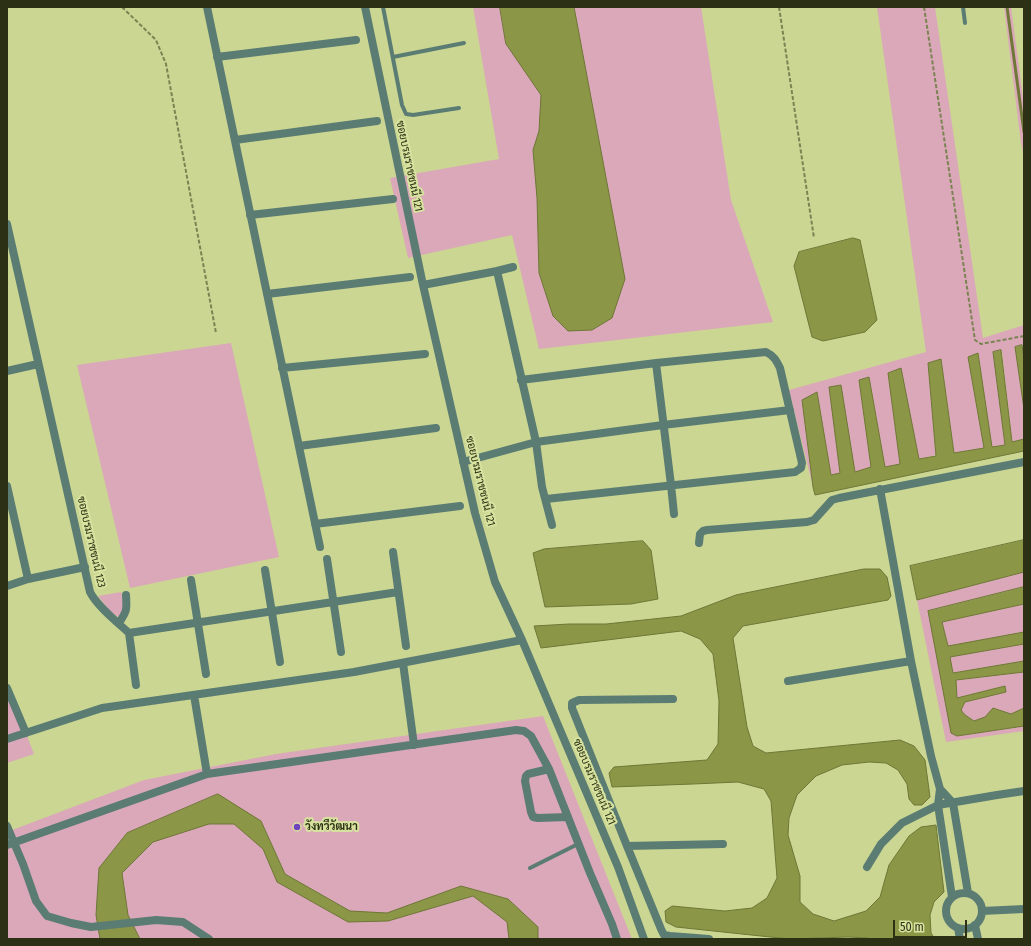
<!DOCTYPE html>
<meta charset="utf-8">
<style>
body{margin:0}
#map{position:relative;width:1031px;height:946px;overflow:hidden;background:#cad692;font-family:"Fira Sans Condensed",sans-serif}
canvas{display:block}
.frame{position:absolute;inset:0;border:8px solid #2c3014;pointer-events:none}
.scale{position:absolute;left:893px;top:920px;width:74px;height:18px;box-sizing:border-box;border:2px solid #2c3014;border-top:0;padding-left:5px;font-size:12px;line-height:14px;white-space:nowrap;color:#2c3014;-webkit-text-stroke:3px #d7e39f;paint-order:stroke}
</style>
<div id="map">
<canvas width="1031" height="946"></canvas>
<div class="frame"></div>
<div class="scale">50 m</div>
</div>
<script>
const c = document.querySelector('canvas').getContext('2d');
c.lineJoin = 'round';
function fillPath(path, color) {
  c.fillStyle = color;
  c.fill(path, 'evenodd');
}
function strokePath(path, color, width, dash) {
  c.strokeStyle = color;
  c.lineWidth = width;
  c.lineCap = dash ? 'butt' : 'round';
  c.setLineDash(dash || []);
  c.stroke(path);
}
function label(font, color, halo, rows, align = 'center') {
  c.font = font + ' "Fira Sans Condensed",Sarabun,sans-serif';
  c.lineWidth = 4;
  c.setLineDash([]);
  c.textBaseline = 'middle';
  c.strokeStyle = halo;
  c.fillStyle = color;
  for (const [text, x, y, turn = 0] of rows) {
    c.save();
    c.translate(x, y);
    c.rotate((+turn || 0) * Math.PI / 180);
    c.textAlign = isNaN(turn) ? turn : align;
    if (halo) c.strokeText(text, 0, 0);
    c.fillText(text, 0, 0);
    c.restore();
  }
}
const green = new Path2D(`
 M 473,7 L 701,7 L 731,200 L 773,322 L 539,349 L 512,235 L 408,258 L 390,178 L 499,159 Z
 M 877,7 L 935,7 L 983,338 L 1024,325 L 1024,359 L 1022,346 L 1015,347 L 1024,409 L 1024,439 L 1012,442 L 1002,351 L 994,352 L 1005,445 L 992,447 L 978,353 L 968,358 L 984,448 L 954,453 L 941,359 L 928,363 L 936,455 L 919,459 L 888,373 L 900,464 L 885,467 L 869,377 L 859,381 L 871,467 L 855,472 L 840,385 L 830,387 L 841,473 L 831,475 L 817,393 L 803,400 L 813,487 L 789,390 L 926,352 Z
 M 1004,7 L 1011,7 L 1024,105 L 1024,156 L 1021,143 Z
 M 231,343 L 279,557 L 130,588 L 77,365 Z
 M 1024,572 L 1024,587 L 928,611 L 957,736 L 1024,726 L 1024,731 L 946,742 L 917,600 Z
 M 121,592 L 125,610 L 120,618 L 111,612 L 98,596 Z
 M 1024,604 L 1024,632 L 948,646 L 942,622 Z
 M 1024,644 L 1024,661 L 953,673 L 949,657 Z
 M 1024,672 L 1024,708 L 1011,714 L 994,708 L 985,717 L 974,721 L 965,715 L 961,710 L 965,702 L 1006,692 L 1004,686 L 957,698 L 956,680 Z
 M 7,684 L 34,754 L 7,763 Z
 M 543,716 L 632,939 L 7,939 L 7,832 L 144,780 L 276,754 Z`);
const water = new Path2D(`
 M 500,7 L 574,7 L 625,279 L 612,318 L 592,330 L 568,331 L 553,316 L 539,273 L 537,198 L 533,150 L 539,131 L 541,95 L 506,44 Z
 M 853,238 L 860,240 L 877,320 L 865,332 L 823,341 L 812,337 L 794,266 L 799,252 Z
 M 1022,345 L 1024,359 L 1024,409 L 1015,347 Z
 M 1001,350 L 1012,442 L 1024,439 L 1024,451 L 815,495 L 813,487 L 802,400 L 817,392 L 831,475 L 840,473 L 829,387 L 841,385 L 855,472 L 871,467 L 859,380 L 869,377 L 885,467 L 900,464 L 888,373 L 901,368 L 919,459 L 936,456 L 928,363 L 941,359 L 954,453 L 984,448 L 968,357 L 978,353 L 992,447 L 1005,445 L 993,352 Z
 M 1024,540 L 1024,572 L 917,600 L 910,566 Z
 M 643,541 L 651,550 L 658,599 L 631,604 L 545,607 L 533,553 L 544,549 Z
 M 864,569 L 880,569 L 887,577 L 891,596 L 888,600 L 743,626 L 733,638 L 747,727 L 753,746 L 766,753 L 900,740 L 914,746 L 925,760 L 930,797 L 922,805 L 914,805 L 909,799 L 907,784 L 898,770 L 886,763 L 869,762 L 842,765 L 816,776 L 797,795 L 789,818 L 788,835 L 800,876 L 800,902 L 813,914 L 834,921 L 866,911 L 880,897 L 889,865 L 909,836 L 921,827 L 936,825 L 944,892 L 934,902 L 930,915 L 931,933 L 935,939 L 869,939 L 868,938 L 848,937 L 789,939 L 676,927 L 666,922 L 665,911 L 672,906 L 725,911 L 752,908 L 767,898 L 777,878 L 771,801 L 764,789 L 738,782 L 693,784 L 612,787 L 609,773 L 614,767 L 707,760 L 718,744 L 719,701 L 713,654 L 700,639 L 681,631 L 541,648 L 534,626 L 569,624 L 606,624 L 681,616 L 736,595 Z
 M 1024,587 L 1024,604 L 942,622 L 948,646 L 1024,632 L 1024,644 L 950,657 L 953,673 L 1024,661 L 1024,672 L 956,680 L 957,698 L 1005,686 L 1006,692 L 965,702 L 961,710 L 965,715 L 974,721 L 985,717 L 993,708 L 1011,714 L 1024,708 L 1024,726 L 957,736 L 951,733 L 928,611 Z
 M 218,794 L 261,821 L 285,874 L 350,911 L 387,913 L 461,886 L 508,899 L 538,927 L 538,939 L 509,939 L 507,922 L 473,896 L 388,921 L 348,922 L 277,882 L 263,849 L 234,824 L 209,824 L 153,842 L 122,873 L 128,915 L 140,939 L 100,939 L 96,915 L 99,868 L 127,833 Z`);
const stream = new Path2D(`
 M 1007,7 L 1024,132`);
const path = new Path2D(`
 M 122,7 L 156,40 L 166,64 L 216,333
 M 779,7 L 814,238
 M 924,7 L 975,340 L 981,344 L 1024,336`);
const lane = new Path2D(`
 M 383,7 L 402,105 L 406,114 L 413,115 L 459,108
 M 963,7 L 965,23
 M 393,57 L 464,43
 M 530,868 L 578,844`);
const street = new Path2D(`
 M 207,7 L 320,547
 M 365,7 L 423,285 L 475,513 L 495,582 L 522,640 L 618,867 L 644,939
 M 217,57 L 356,40
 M 235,140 L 377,121
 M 250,215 L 393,199
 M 7,224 L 90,592 C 97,606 117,622 129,633 L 333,602 L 398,592
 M 497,271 L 536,442 L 542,487 L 552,525
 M 423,285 L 497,271 L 513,267
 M 267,294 L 410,277
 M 656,363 L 671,485 L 674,514
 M 282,368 L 425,354
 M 7,371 L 38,364
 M 521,380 L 656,363 L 766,352 C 774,356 776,360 780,368 L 802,463 L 801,468 L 795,472 L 546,499
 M 299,446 L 436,428
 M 463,462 L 536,442 L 663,425 L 790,410
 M 7,486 L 28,579
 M 880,489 L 911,661 L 931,756 L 940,789
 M 315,524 L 460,506
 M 699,543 L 700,534 L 703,531 L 707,530 L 807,522 L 814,520 L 832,500 L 839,498 L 1024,462
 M 393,552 L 406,646
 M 327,559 L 341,652
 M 265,570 L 280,662
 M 191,580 L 206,674
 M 7,586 L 28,579 L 85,567
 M 119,623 C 127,611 127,610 126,595
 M 129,633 L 136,685
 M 403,663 L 414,745
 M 788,681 L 911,661
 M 7,688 L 26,733
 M 194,695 L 207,774
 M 673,699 L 579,700 L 572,703 L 572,708 L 627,846 L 661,929 L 664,935 L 670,936 L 709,939
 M 7,739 L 102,708 L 354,672 L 522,640
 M 549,769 L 528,774 L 526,776 L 525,781 L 531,812 L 533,817 L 538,818 L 568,817
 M 7,826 L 23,864 L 36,901 L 47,916 L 71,923 L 91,927 L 156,920 L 183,922 L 209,939
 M 7,845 L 207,774 L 516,730 L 524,731 L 531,736 L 549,769 L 590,873 L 612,924 L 617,939
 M 627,846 L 723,844
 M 867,867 L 881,844 L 902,823 L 938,805 L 997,795 L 1024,791
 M946 911a18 18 0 1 1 36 0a18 18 0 1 1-36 0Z
 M 952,897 L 938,805 L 940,789 L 953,803 L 968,893
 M 982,911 L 1024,909
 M 975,925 L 978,939
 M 958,928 L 960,939`);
const markers = [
 [297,827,4,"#7044bc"]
];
const streetNames = [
 ["ซอยบรมราชชนนี 121",409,166,78],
 ["ซอยบรมราชชนนี 121",480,481,76],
 ["ซอยบรมราชชนนี 123",91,542,77],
 ["ซอยบรมราชชนนี 121",594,782,67]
];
const poiNames = [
 ["วังทวีวัฒนา",305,827]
];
fillPath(green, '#dba8b9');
fillPath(water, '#8b9646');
strokePath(water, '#6e7737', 1);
strokePath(stream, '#6e7737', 3);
strokePath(path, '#7b8353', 2, [4, 2]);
strokePath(lane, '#5b7c73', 4);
strokePath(street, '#5b7c73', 8);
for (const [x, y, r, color] of markers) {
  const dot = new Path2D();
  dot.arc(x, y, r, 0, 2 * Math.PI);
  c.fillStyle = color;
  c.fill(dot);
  strokePath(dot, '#d7e39f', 1.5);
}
label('11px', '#2c3014', '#d7e39f', streetNames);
label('bold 11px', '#2c3014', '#d7e39f', poiNames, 'left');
</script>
